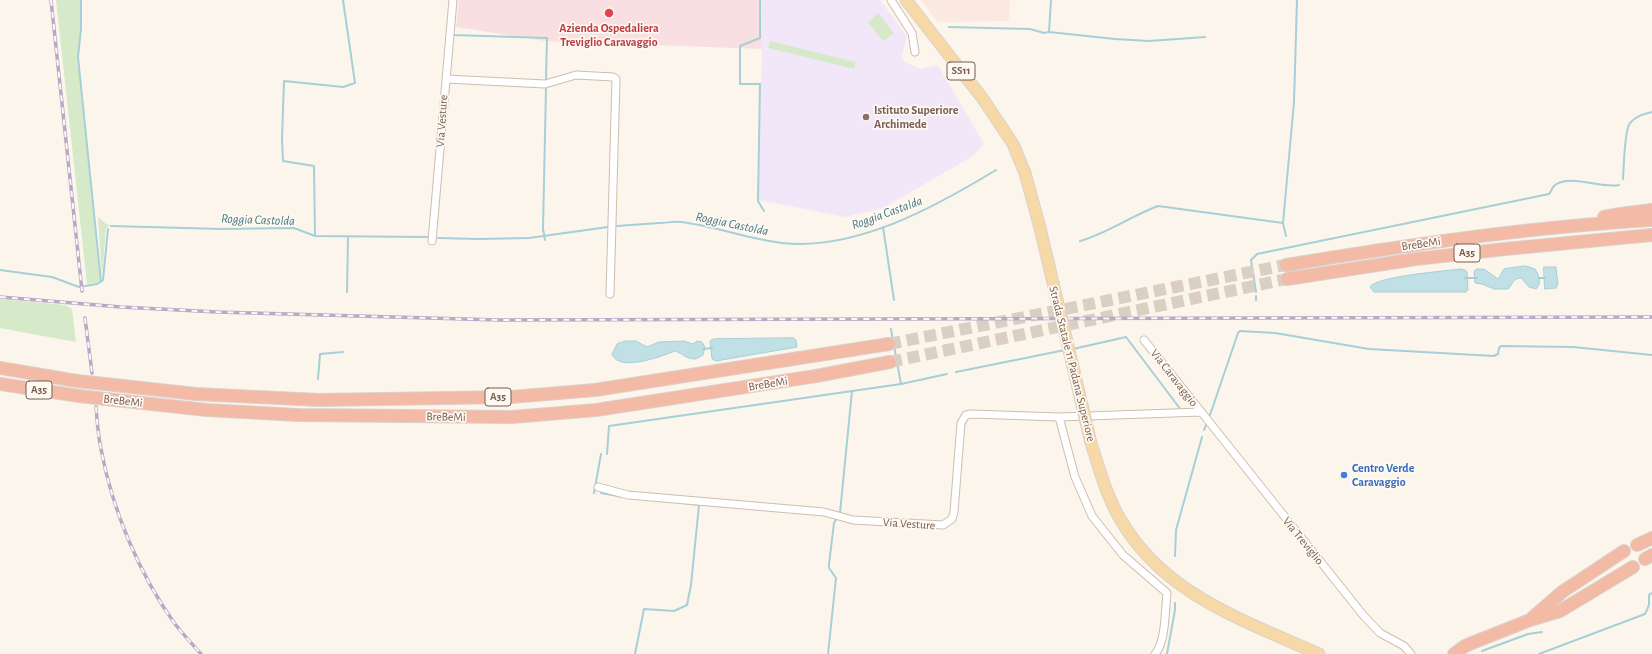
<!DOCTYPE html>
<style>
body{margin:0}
canvas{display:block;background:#fcf5eb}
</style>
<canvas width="1652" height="654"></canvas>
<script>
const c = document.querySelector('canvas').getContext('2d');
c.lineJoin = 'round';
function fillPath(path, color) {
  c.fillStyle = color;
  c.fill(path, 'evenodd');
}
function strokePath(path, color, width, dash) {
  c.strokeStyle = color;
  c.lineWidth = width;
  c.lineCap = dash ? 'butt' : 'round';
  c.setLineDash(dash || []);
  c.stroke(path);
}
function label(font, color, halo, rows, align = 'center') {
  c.font = font + ' "Alegreya Sans",sans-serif';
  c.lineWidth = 3.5;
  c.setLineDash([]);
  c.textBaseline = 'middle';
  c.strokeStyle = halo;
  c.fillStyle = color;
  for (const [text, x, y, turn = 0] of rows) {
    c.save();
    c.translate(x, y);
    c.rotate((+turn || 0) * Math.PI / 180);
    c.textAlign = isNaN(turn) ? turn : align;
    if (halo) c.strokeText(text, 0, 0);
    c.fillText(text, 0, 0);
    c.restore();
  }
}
const commercial = new Path2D(`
 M 921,0 L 1010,0 L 1009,21 L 938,22 Z`);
const education = new Path2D(`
 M 761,0 L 880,0 L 907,36 L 902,56 L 905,62 L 921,69 L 938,65 L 984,144 L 973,156 L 883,208 L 845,217 L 758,200 L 762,49 Z`);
const medical = new Path2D(`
 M 459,0 L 761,0 L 762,49 L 545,41 L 456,27 Z`);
const green = new Path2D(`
 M 56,0 L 80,0 L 81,29 L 78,57 L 100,281 L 97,283 L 87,284 Z
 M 878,13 L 894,33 L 883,41 L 868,22 Z
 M 770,41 L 856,62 L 854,69 L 768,48 Z
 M 98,217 L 106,224 L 110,225 L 106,228 L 102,277 Z
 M 0,299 L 65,305 L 72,309 L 76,342 L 0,328 Z`);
const water = new Path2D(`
 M 1526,266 L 1535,269 C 1539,275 1542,283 1536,289 L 1529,287 L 1521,278 C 1513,278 1513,284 1508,289 L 1494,289 L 1482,284 L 1475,283 L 1474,272 L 1476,269 L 1484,269 L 1498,279 L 1504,269 Z
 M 1544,267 L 1556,267 L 1558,284 L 1556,288 L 1545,289 Z
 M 1461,269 L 1465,270 L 1467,272 L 1468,290 L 1466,292 L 1374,292 L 1370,287 C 1377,276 1446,271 1461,269 Z
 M 794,338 L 796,340 L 797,347 L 716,361 L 712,359 L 710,341 L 713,339 Z
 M 626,341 L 636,341 L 647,347 L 659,342 L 684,341 L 693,344 L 697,341 L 702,342 L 705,347 L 703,355 L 696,359 C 685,359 684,354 675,351 C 662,356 619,373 612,354 L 617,344 Z`);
const stream = new Path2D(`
 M 81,0 L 81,29 L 78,57 L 101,282
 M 760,0 L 760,38 L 740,46 L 740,84 L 760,84 L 758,201 L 764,211
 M 949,27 L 1030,29 L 1044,33 L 1049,32 L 1051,0
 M 1049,32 L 1115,39 L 1149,41 L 1205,37
 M 453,33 L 453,35 L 547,38 L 546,79
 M 1623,179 C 1624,167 1624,131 1630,123 C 1636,116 1644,114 1652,112
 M 111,226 L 221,229 L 294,228 L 315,236 L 427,237
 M 617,226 C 631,225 645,224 659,223 C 666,223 674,221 681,222 C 715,226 747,239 782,243 C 856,251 935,207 996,170
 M 883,227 L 894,300
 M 315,236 L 314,166 L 283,161 L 282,139 L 284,81 L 343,87 L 355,83 L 343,0
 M 1286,236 L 1283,223 L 1294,102 L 1297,0
 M 438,238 L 479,239 L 529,238 L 608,227
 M 545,240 L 543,229 L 546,88
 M 1080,241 C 1108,233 1131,216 1158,206 L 1283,223
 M 0,270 L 52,277 L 79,287 L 97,284 L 103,280 L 108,229
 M 1465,278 L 1477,278
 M 1539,278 L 1545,278
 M 347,292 L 348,237
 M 1256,292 L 1251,260 L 1257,254 L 1549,194 C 1551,192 1552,188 1554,186 C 1569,173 1601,189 1619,185
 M 1256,300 L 1256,296
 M 891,329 L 893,342
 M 894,346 L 901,384
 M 703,349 L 712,348
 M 1073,349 L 1126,337 L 1181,410
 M 956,372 L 1065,350
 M 318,379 L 320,354 L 343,352
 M 1210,415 L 1238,333 L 1240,331 L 1275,333 L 1369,349 L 1494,356 L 1498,354 L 1499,348 L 1501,346 L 1573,347 L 1652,355
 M 1204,430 L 1206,425
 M 607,454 L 609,426 L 901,384 L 947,374
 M 594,493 L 601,454
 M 601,493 L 623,497
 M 840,513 L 852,391
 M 1175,556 L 1176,530 L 1202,437
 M 1482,651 L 1528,634 L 1542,632
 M 635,654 L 644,609 L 674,611 L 687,605 L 691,585 L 699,505 L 683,503
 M 828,654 L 836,578 L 829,568 L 829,564 L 834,523 L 837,518
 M 1167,654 L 1175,610 L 1175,603
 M 1539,654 L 1645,614 L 1649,605 L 1649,595 L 1652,593`);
const motorwayTunnel = new Path2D(`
 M 889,344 L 1286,265
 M 890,362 L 1287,279`);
const minor = new Path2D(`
 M 891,0 L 912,33 L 915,52
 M 446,79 L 545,84 L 576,75 L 613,77 L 616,79 L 610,294
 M 432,241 L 453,0
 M 1144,340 L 1363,615 L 1380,633 L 1404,646 L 1411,654
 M 1059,417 L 1075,477 L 1092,516 L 1123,555 L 1167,593 C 1165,609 1166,642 1155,654
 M 598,487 L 628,495 L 824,512 L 853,520 L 943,525 L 952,519 L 954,512 L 961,423 L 966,415 L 971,414 L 1059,417 L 1201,412`);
const primary = new Path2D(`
 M 906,0 L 983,99 L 1013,144 L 1025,173 L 1040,228
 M 1091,443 C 1099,468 1106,494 1119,517 C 1162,594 1243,620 1319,654`);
const motorway = new Path2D(`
 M 1604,217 L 1620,214 L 1652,210
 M 1286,265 C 1407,245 1529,227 1652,220
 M 1287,279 L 1416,259 L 1505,249 L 1652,235
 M 0,368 L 77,381
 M 0,384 L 79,396
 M 105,384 L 196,394 L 319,400 L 511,397 L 595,390 L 889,344
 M 106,399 L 207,410 L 298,415 L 512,417 L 596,410 L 816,376 L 890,362
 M 1637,545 L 1652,538
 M 1645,559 L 1652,555
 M 1532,618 L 1562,592 L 1624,551
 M 1454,654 L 1465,646 L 1472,643 L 1530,620 L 1560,611 L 1633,567`);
const rail = new Path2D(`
 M 51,0 L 82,291
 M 0,297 L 121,307 L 217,312 L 499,320 L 1652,317
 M 85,318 L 92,373
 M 96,407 C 97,421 98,435 101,449 C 112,509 139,574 175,624 C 183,634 192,644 201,654`);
const primaryBridge = new Path2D(`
 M 1040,228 L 1091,443`);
const motorwayBridge = new Path2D(`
 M 77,381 L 105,384
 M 79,396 L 106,399`);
const markers = [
 [609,13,5,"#e0444e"],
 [866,117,4,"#8d6e63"],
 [1344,475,4,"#3f7fe0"]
];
const shields = [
 [961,71,28],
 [1467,253,26],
 [39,390,26],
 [498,397,26]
];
const shieldNames = [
 ["SS11",961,71],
 ["A35",1467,253],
 ["A35",39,390],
 ["A35",498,397]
];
const healthNames = [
 ["Azienda Ospedaliera",609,28],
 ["Treviglio Caravaggio",609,42]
];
const educationNames = [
 ["Istituto Superiore",874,110],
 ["Archimede",874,124]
];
const streetNames = [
 ["Via Vesture",442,121,-86],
 ["BreBeMi",1421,244,-8],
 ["Strada Statale 11 Padana Superiore",1072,364,76],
 ["Via Caravaggio",1174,378,52],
 ["BreBeMi",768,384,-9],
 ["BreBeMi",123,401,7],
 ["BreBeMi",446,417,1],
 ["Via Vesture",909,524,4],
 ["Via Treviglio",1303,541,51]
];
const shopNames = [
 ["Centro Verde",1352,468],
 ["Caravaggio",1352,482]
];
const waterNames = [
 ["Roggia Castalda",887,213,-20],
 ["Roggia Castolda",258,220,2],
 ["Roggia Castolda",732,224,12]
];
fillPath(commercial, '#fbe8e0');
fillPath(education, '#f2e7f9');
fillPath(medical, '#f9dfe2');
fillPath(green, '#d6eac9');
fillPath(water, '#c0e0e5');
strokePath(water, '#a6cfd7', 1);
strokePath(stream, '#a6cfd7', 2);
strokePath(motorwayTunnel, '#dbcfc4', 12, [12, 6]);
strokePath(minor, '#cebeb0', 9);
strokePath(primary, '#d9d2cd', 13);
strokePath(motorway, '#d9d2cd', 14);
strokePath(minor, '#fff', 7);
strokePath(primary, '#f7d9a7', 11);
strokePath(motorway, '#f3baa5', 12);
strokePath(rail, '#b9a8c7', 3.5);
strokePath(rail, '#fef9f2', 2, [6]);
strokePath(primaryBridge, '#d9d2cd', 13, []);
strokePath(motorwayBridge, '#d9d2cd', 14, []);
strokePath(primaryBridge, '#f7d9a7', 11);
strokePath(motorwayBridge, '#f3baa5', 12);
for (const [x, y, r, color] of markers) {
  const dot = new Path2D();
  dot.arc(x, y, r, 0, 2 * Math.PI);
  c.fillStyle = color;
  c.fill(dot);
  strokePath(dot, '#fef9f2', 1.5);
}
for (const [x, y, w] of shields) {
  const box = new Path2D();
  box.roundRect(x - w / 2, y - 9, w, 18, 3);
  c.fillStyle = '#fef9f2';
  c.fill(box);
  strokePath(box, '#775d4e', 1);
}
label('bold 11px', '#775d4e', null, shieldNames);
label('bold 12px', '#be3a42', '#fef9f2', healthNames);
label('bold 12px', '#785e54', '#fef9f2', educationNames, 'left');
label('12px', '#775d4e', '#fef9f2', streetNames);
label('bold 12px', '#366cbe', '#fef9f2', shopNames, 'left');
label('italic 13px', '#467781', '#fef9f2', waterNames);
</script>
